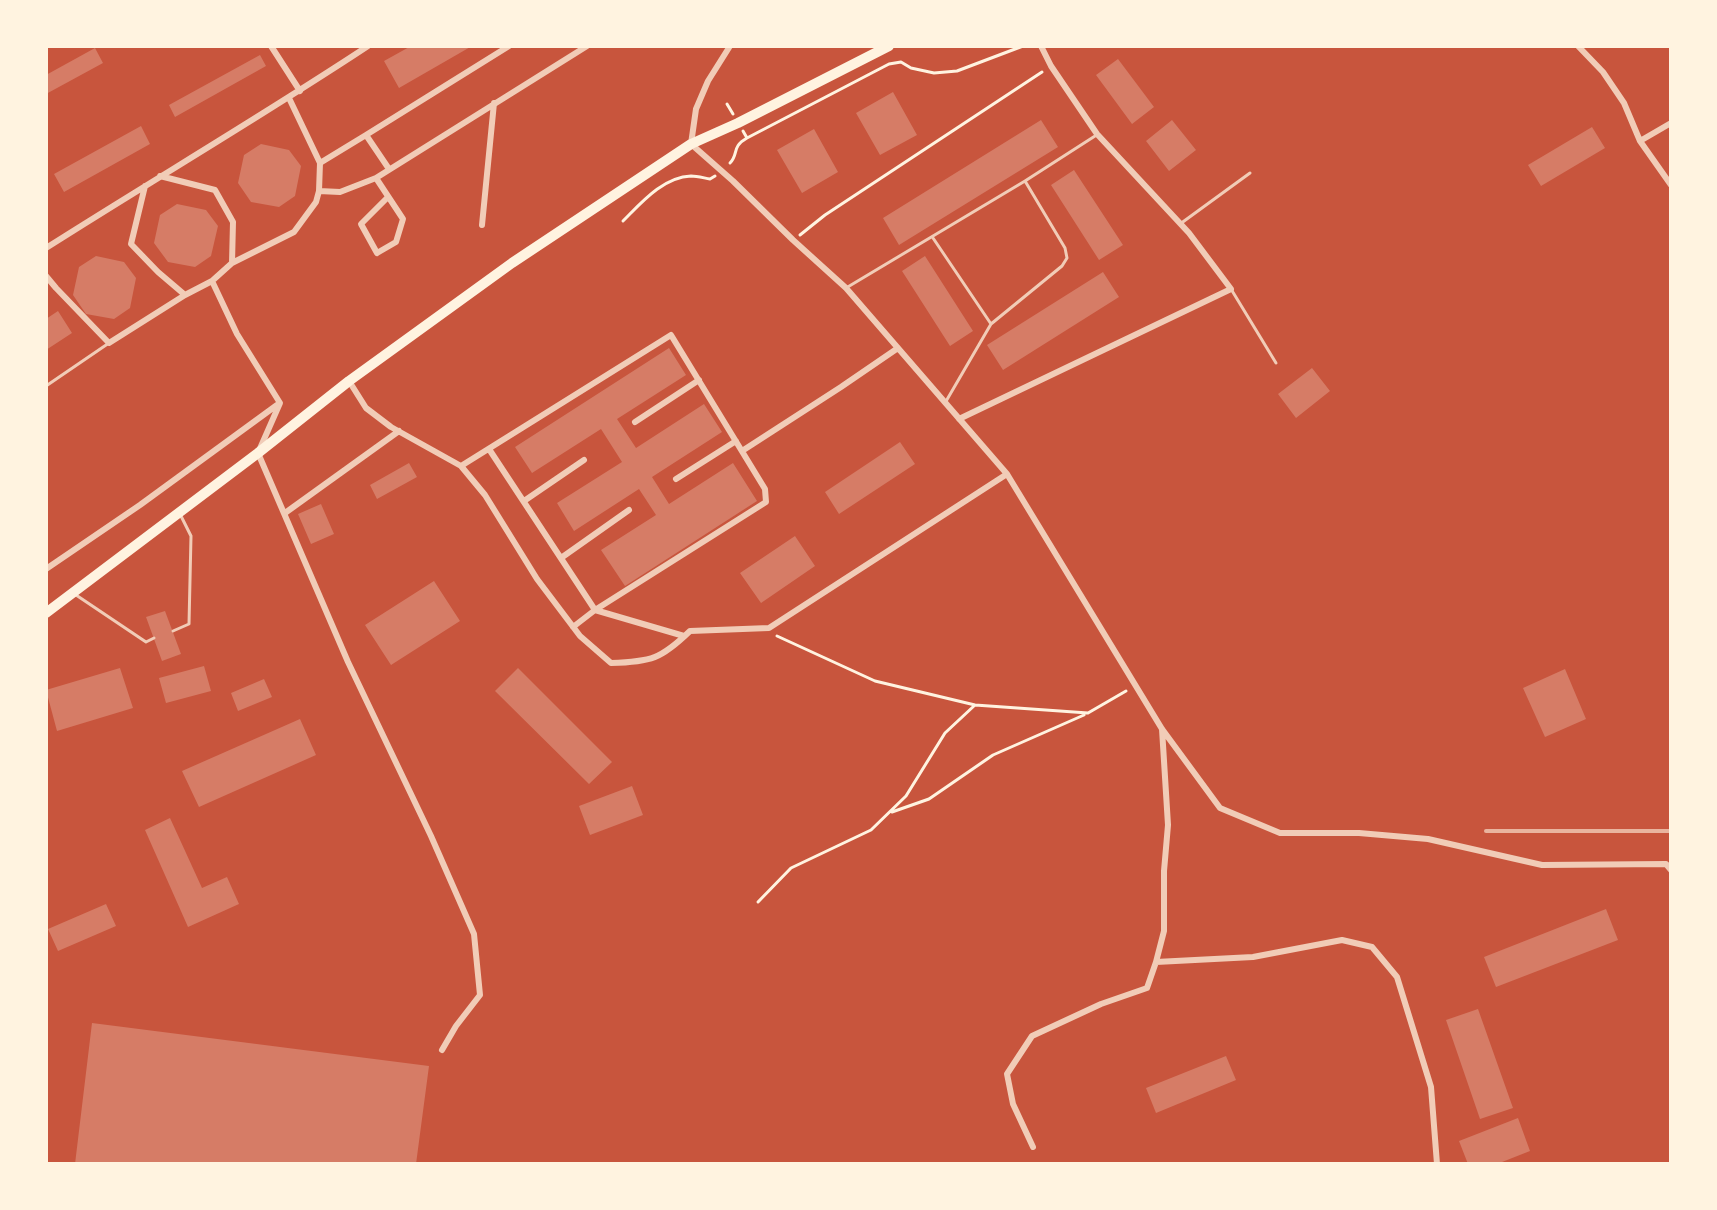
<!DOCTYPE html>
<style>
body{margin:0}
#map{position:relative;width:1717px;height:1210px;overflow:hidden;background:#c8553d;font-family:"IBM Plex Sans",sans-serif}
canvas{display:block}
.frame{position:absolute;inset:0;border:48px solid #fff3e0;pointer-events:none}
</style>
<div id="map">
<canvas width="1717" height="1210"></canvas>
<div class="frame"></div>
</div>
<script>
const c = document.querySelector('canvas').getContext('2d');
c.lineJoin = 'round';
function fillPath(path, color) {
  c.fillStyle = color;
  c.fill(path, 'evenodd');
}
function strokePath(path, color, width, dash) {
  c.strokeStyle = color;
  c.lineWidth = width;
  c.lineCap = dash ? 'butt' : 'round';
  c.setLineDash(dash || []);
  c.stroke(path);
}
const building = new Path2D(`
 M 411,46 L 472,46 L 399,88 L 384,61 Z
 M 95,48 L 103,63 L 46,94 L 46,75 Z
 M 260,55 L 266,66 L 175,117 L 169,105 Z
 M 1118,59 L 1154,107 L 1132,124 L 1096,75 Z
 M 893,92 L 917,135 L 880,155 L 856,113 Z
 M 1041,120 L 1058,147 L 899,245 L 883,218 Z
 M 1172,120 L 1196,150 L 1169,171 L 1146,141 Z
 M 141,126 L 150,144 L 64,192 L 54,174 Z
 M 1592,127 L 1605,148 L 1541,186 L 1528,165 Z
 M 814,129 L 838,172 L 802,193 L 777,150 Z
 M 261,144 L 289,150 L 301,166 L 295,196 L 279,207 L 251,202 L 238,183 L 244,155 Z
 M 1074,170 L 1123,245 L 1099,260 L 1051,185 Z
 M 177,204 L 206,210 L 218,226 L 211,256 L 195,267 L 168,262 L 154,243 L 160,215 Z
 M 96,256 L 124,262 L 136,278 L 130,308 L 114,319 L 86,314 L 73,295 L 79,267 Z
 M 925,256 L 973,331 L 950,346 L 902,271 Z
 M 1103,272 L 1119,297 L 1003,370 L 987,345 Z
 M 58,311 L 72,333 L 46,350 L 46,319 Z
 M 669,348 L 686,375 L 617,419 L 636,448 L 704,404 L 722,432 L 652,477 L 669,504 L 733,463 L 757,501 L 625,586 L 601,550 L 656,515 L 639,489 L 574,531 L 557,503 L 622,462 L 601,429 L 532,473 L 515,447 Z
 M 1312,368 L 1330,391 L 1296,418 L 1278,394 Z
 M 900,442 L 915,464 L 839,514 L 825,492 Z
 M 409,463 L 417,477 L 377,499 L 370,485 Z
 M 321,504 L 334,534 L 311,544 L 298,514 Z
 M 795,536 L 815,566 L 761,603 L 740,573 Z
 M 434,581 L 460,621 L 391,665 L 365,625 Z
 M 165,611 L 181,654 L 162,661 L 146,617 Z
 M 204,666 L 211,691 L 166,703 L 159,678 Z
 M 120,668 L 133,708 L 57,731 L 46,690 Z
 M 518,668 L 612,762 L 589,784 L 495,691 Z
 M 1565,669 L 1586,719 L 1545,737 L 1523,688 Z
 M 264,679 L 272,697 L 238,711 L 231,693 Z
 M 300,719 L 316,755 L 199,807 L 182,771 Z
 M 632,786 L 643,815 L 590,835 L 579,806 Z
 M 170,818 L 202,888 L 227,877 L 239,904 L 188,927 L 145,830 Z
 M 106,904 L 116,926 L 58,951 L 48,929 Z
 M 1606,909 L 1618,940 L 1496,987 L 1484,957 Z
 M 1478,1009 L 1513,1108 L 1480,1119 L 1446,1020 Z
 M 92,1023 L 429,1066 L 416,1164 L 75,1164 Z
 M 1226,1056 L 1236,1080 L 1156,1113 L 1146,1088 Z
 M 1518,1118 L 1530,1151 L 1497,1164 L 1468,1164 L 1459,1141 Z`);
const path = new Path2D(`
 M 727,104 L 733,114
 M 747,138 L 889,64 L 901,62 L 911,68 L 934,73 L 957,71 L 1023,46
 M 730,163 C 739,154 731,147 747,138 L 743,131
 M 623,221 C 641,203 663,177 691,176 C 697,176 704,178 710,179 L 715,176
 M 800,235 L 825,215 L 1042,72
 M 777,636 L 875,681 L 975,705 L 1088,713 L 1126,691
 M 892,812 L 929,799 L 993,755 L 1084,715
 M 758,902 L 791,868 L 871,830 L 906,796 L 945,733 L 975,705`);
const service = new Path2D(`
 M 1180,224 L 1250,173
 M 933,238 L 991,324
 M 846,288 L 1025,181
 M 1231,289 L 1276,363
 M 46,386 L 109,343
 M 945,403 L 991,324 L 1062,266 L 1067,258 L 1065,248 L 1025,181 L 1095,136
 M 76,595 L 146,642 L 154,638
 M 173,631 L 189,624 L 191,536 L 181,516`);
const minor = new Path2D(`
 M 271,46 L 300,91
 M 730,46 L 708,81 L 696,109 L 691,144 L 733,181 L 793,240 L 846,288 L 1007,474 L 1162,729 L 1220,808 L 1280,833 L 1359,833 L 1428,839 L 1542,865 L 1666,864 L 1671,870
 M 1578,46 L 1603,72 L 1624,103 L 1640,141 L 1671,185
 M 289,98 L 320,163 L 366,135 L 389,169
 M 366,135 L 509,46
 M 1640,141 L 1671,123
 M 320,163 L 319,191 L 340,192 L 376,178
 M 160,176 L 215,190 L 233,222 L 232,263
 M 145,186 L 131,244 L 158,272 L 185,295 L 212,281
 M 319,191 L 316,202 L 294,232 L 232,263 L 212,281 L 237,334 L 280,403 L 258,453 L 348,662 L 431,836 L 474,934 L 480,995 L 456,1026 L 442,1050
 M 388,197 L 361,224 L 377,253 L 396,242 L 403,219 L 376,178 L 587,46
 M 482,225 L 494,103
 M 46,248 C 153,180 262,116 368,46
 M 46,276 L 56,288 L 109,343 L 185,295
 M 349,381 L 366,408 L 391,427 L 461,466 L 485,495 L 537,579 L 580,636 L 611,663 C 651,662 661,659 690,631 L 769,628 L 1007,474
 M 959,419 L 1231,289 L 1189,233 L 1097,134 L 1051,66 L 1041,46
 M 635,422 L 699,380
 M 489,449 L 595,610 L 684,636
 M 742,451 L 841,387 L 898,348
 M 461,466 L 671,335 L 765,489 L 766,502 L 595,610 L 573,627
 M 676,479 L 736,441
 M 524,501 L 584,460
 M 285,513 L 399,431
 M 561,558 L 629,510
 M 46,569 L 140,505 L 277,405
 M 1162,729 L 1168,825 L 1164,871 L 1164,931 L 1156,962 L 1253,957 L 1342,940 L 1372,947 L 1397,977 L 1431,1087 L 1437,1164
 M 1033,1147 L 1013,1104 L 1007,1074 L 1032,1036 L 1101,1004 L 1147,988 L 1156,962`);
const primary = new Path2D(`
 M 46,613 L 258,453 L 349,381 L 512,263 L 691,144 L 738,123 L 889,46`);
const rail = new Path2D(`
 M 1486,831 L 1671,831`);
fillPath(building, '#d67c66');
strokePath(path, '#fff3e0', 3);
strokePath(service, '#f1ccb7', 3);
strokePath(minor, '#f1ccb7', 6);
strokePath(primary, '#fff3e0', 10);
strokePath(rail, '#e9b49f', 4);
</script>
